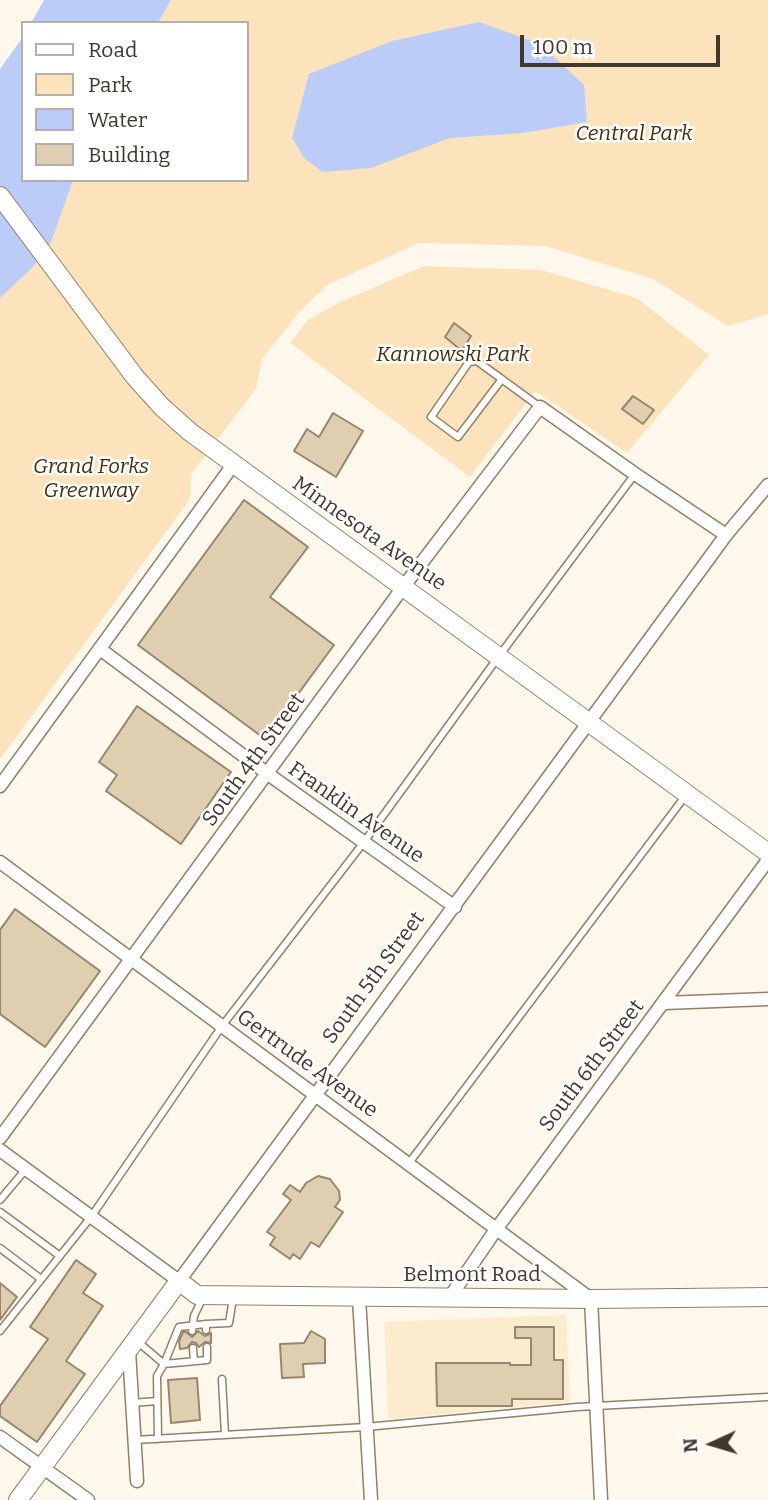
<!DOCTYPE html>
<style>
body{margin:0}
#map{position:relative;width:768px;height:1500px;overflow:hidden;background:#fef7eb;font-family:Bitter,serif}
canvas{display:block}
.legend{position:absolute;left:21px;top:21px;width:228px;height:161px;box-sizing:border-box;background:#fff;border:2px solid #b3afab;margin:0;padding:9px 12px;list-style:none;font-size:21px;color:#40382d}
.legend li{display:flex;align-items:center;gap:14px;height:35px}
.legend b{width:35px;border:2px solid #b3afab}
.north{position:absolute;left:677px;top:1409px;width:70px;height:70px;-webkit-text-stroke:5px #fff;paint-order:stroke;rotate:266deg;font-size:19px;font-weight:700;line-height:28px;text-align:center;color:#40382d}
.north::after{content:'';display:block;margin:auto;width:24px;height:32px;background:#40382d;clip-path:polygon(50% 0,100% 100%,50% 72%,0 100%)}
.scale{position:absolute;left:520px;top:35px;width:200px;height:32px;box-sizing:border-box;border:4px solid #40382d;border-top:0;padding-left:9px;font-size:21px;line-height:24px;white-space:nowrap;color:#40382d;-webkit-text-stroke:5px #fff;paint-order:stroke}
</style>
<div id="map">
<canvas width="768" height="1500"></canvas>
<ul class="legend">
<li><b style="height:9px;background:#fff"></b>Road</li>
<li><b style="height:19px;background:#fce3bb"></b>Park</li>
<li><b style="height:19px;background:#bbccf9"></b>Water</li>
<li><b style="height:19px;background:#e0ceb1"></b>Building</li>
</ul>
<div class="north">N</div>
<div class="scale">100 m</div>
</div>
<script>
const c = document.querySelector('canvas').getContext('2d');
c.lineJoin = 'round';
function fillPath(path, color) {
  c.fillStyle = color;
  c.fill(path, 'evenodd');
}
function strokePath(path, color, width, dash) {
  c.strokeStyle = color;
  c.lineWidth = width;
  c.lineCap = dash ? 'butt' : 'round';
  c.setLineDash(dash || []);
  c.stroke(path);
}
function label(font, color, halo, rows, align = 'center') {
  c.font = font + ' Bitter,serif';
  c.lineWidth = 5;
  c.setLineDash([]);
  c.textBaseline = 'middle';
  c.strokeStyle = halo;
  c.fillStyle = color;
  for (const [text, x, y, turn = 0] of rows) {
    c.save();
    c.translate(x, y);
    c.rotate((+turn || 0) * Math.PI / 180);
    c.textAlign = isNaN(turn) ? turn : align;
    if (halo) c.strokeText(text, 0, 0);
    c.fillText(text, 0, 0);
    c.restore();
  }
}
const built = new Path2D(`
 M 566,1315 L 570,1402 L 388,1419 L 384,1322 Z`);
const green = new Path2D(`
 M 171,0 L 768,0 L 768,314 L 728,326 L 653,279 L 546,246 L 419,243 L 327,285 L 300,311 L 262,359 L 256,389 L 191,474 L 190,499 L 0,759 L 0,298 L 32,268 L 73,180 L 247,180 L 247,23 L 158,23 Z
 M 424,266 L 541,270 L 637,298 L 709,355 L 627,453 L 535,391 L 470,477 L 290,343 L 308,320 L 340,302 Z`);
const water = new Path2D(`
 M 44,0 L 171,0 L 158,23 L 31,23 Z
 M 479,22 L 540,44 L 584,85 L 587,122 L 523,133 L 450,138 L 371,168 L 323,172 L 305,159 L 292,138 L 309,74 L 392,41 Z
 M 23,37 L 23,180 L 73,180 L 51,242 L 32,268 L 0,298 L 0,69 Z`);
const building = new Path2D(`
 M 454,323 L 471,336 L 462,351 L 445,337 Z
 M 633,396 L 654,410 L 643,424 L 622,409 Z
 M 333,413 L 363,431 L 336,477 L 294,451 L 307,429 L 319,437 Z
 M 244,500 L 308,547 L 270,597 L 334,645 L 265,739 L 138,645 Z
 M 137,706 L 231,772 L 181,844 L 106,791 L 117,775 L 99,762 Z
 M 15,909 L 100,971 L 45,1047 L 0,1014 L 0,930 Z
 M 318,1176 L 330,1179 L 339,1191 L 340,1200 L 335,1207 L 343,1212 L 319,1247 L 311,1242 L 300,1259 L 293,1254 L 290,1259 L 270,1245 L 275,1237 L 267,1232 L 291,1200 L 283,1194 L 290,1185 L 300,1192 L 306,1183 Z
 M 76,1260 L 96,1274 L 83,1293 L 103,1306 L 66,1361 L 85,1374 L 37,1442 L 0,1416 L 0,1406 L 48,1339 L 30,1327 Z
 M 0,1283 L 17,1297 L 0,1320 Z
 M 515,1327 L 554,1327 L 554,1360 L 563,1360 L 563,1399 L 512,1399 L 512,1406 L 437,1406 L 436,1363 L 510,1363 L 510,1365 L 531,1365 L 531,1338 L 515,1338 Z
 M 198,1331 L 205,1336 L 211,1333 L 211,1343 L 205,1342 L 199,1347 L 196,1343 L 192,1342 L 187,1348 L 180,1349 L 179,1341 L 183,1332 L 186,1332 L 192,1337 Z
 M 311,1331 L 325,1339 L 325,1363 L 303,1364 L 304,1377 L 282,1378 L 280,1344 L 304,1343 Z
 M 197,1378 L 200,1420 L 171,1423 L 168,1380 Z`);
const lane = new Path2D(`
 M 502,379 L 458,437 L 431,417 L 469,362 L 477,361 L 540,407
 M 409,1163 L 686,795
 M 0,1200 L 26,1169
 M 0,1212 L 60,1256
 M 0,1248 L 41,1279
 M 206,1330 L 206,1324 L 229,1323 L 233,1298
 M 0,1331 L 91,1217 L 222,1026 L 364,842 L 499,656 L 635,474
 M 192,1331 L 194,1316 L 203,1297
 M 138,1342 L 164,1364 L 179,1327 L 206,1324
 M 193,1348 L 194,1361
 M 222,1379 L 225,1435
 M 132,1403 L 157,1401
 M 158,1439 L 157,1376 L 164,1364 L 207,1360 L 207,1347
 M 134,1440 L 366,1427 L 577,1407 L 768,1397`);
const street = new Path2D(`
 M 100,649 L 268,774 L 455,907
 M 0,786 L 233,465
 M 0,862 C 196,1009 395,1152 591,1299 L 601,1500
 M 664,1003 L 768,999
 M 0,1138 L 404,586 L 540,407 L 635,474 L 726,535
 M 0,1150 L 179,1281 L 726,535 L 768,485
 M 450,1297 L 497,1228 L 768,860
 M 359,1298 L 371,1500
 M 129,1351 L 137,1481
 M 0,1437 L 88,1500`);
const secondary = new Path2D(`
 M 0,196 L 135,377 L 162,407 L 190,432 L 768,853
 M 18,1500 L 179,1281 L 197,1295 L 591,1299 L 768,1297`);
const parkNames = [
 ["Central Park",634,134],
 ["Kannowski Park",453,355],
 ["Grand Forks",91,467],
 ["Greenway",91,491]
];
const streetNames = [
 ["Minnesota Avenue",369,534,35],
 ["South 4th Street",254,760,-54],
 ["Franklin Avenue",356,813,35],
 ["South 5th Street",374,978,-54],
 ["Gertrude Avenue",307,1064,36],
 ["South 6th Street",592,1066,-53],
 ["Belmont Road",472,1275]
];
fillPath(built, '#fdebce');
fillPath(green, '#fce3bb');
fillPath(water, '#bbccf9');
fillPath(building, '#e0ceb1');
strokePath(building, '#97866b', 2);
strokePath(lane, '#928167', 9);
strokePath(street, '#928167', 15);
strokePath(secondary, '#928167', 20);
strokePath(lane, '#fff', 6);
strokePath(street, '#fff', 12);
strokePath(secondary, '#fff', 18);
label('italic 21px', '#42300e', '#fff', parkNames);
label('21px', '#40382d', '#fff', streetNames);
</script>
